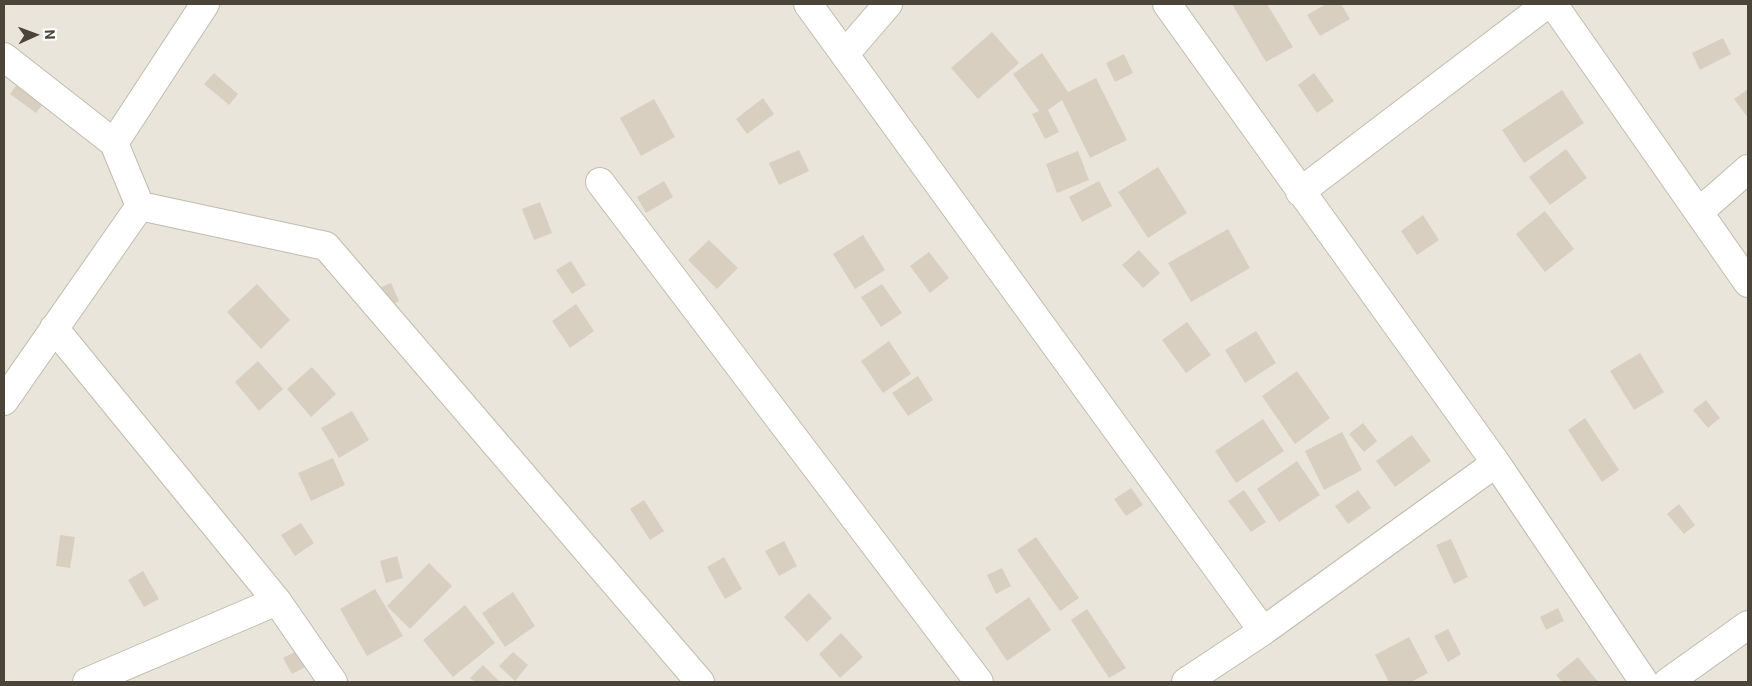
<!DOCTYPE html>
<style>
body{margin:0}
#map{position:relative;width:1752px;height:686px;overflow:hidden;background:#f6f3ec;font-family:Roboto,sans-serif}
canvas{display:block}
.frame{position:absolute;inset:0;border:5px solid #4b4439;pointer-events:none}
.north{position:absolute;left:10px;top:10px;width:50px;height:50px;-webkit-text-stroke:4px #fff;paint-order:stroke;rotate:88deg;font-size:14px;font-weight:700;line-height:20px;text-align:center;color:#4b4439}
.north::after{content:'';display:block;margin:auto;width:18px;height:22px;background:#4b4439;clip-path:polygon(50% 0,100% 100%,50% 72%,0 100%)}
</style>
<div id="map">
<canvas width="1752" height="686"></canvas>
<div class="frame"></div>
<div class="north">N</div>
</div>
<script>
const c = document.querySelector('canvas').getContext('2d');
c.lineJoin = 'round';
function fillPath(path, color) {
  c.fillStyle = color;
  c.fill(path, 'evenodd');
}
function strokePath(path, color, width, dash) {
  c.strokeStyle = color;
  c.lineWidth = width;
  c.lineCap = dash ? 'butt' : 'round';
  c.setLineDash(dash || []);
  c.stroke(path);
}
const residential = new Path2D(`
 M 4,4 L 1748,4 L 1748,682 L 4,682 Z`);
const building = new Path2D(`
 M 1232,4 L 1267,4 L 1293,47 L 1266,62 Z
 M 1326,4 L 1341,4 L 1350,19 L 1320,36 L 1307,15 Z
 M 992,32 L 1019,63 L 978,99 L 951,68 Z
 M 1723,38 L 1731,54 L 1700,70 L 1692,53 Z
 M 1042,53 L 1068,92 L 1096,78 L 1127,140 L 1090,158 L 1062,100 L 1048,110 L 1059,132 L 1045,139 L 1032,114 L 1039,111 L 1013,74 Z
 M 1124,54 L 1133,73 L 1115,82 L 1106,63 Z
 M 28,69 L 54,89 L 36,113 L 10,94 Z
 M 214,73 L 238,94 L 229,105 L 204,84 Z
 M 1314,73 L 1334,101 L 1317,113 L 1298,85 Z
 M 1748,89 L 1748,118 L 1734,99 Z
 M 1562,90 L 1584,123 L 1524,163 L 1502,130 Z
 M 763,98 L 774,114 L 747,134 L 736,119 Z
 M 654,99 L 675,137 L 641,156 L 620,118 Z
 M 1566,149 L 1587,178 L 1550,205 L 1529,177 Z
 M 799,150 L 809,171 L 779,185 L 769,163 Z
 M 1078,151 L 1089,180 L 1057,193 L 1046,164 Z
 M 1158,167 L 1187,213 L 1148,238 L 1118,192 Z
 M 664,181 L 673,197 L 646,213 L 637,197 Z
 M 1099,181 L 1112,206 L 1082,222 L 1069,197 Z
 M 540,202 L 552,233 L 534,240 L 522,209 Z
 M 1545,211 L 1574,249 L 1545,272 L 1516,234 Z
 M 1423,215 L 1439,240 L 1417,255 L 1401,231 Z
 M 1228,229 L 1250,268 L 1191,302 L 1168,263 Z
 M 863,235 L 885,270 L 855,289 L 833,254 Z
 M 709,240 L 738,268 L 717,289 L 688,260 Z
 M 1139,250 L 1160,273 L 1143,288 L 1122,265 Z
 M 929,252 L 949,278 L 930,293 L 910,266 Z
 M 571,261 L 586,285 L 572,294 L 556,270 Z
 M 391,283 L 399,301 L 386,308 L 377,289 Z
 M 257,284 L 290,320 L 261,349 L 227,312 Z
 M 882,284 L 902,313 L 881,327 L 861,297 Z
 M 576,304 L 594,331 L 570,348 L 552,321 Z
 M 1187,322 L 1211,355 L 1186,373 L 1162,340 Z
 M 1256,331 L 1276,363 L 1245,383 L 1225,350 Z
 M 889,341 L 911,374 L 883,393 L 861,361 Z
 M 1640,353 L 1664,392 L 1634,410 L 1610,371 Z
 M 258,361 L 283,389 L 259,411 L 235,382 Z
 M 312,367 L 336,394 L 311,417 L 287,389 Z
 M 1297,371 L 1330,418 L 1295,444 L 1262,396 Z
 M 918,376 L 933,400 L 908,416 L 892,393 Z
 M 1706,400 L 1720,418 L 1708,428 L 1693,410 Z
 M 352,411 L 369,440 L 339,458 L 321,428 Z
 M 1585,418 L 1619,470 L 1602,482 L 1568,430 Z
 M 1263,419 L 1284,451 L 1236,483 L 1215,451 Z
 M 1363,423 L 1377,441 L 1364,452 L 1349,434 Z
 M 1342,432 L 1362,470 L 1324,490 L 1305,451 Z
 M 1412,435 L 1431,461 L 1395,487 L 1376,461 Z
 M 333,458 L 345,485 L 311,501 L 298,473 Z
 M 1297,461 L 1320,495 L 1279,522 L 1257,489 Z
 M 1131,488 L 1143,505 L 1126,516 L 1114,499 Z
 M 1244,490 L 1266,522 L 1251,532 L 1228,501 Z
 M 1358,490 L 1371,508 L 1348,524 L 1335,506 Z
 M 644,500 L 664,531 L 650,540 L 630,509 Z
 M 1679,504 L 1695,525 L 1684,534 L 1667,514 Z
 M 301,523 L 314,543 L 295,556 L 281,535 Z
 M 60,535 L 75,537 L 70,568 L 56,566 Z
 M 1036,537 L 1079,598 L 1060,611 L 1017,550 Z
 M 1451,539 L 1468,577 L 1454,584 L 1436,545 Z
 M 784,541 L 797,566 L 779,576 L 765,551 Z
 M 397,556 L 403,578 L 386,583 L 380,561 Z
 M 724,557 L 742,589 L 725,599 L 707,567 Z
 M 429,563 L 452,586 L 410,629 L 387,606 Z
 M 1002,568 L 1011,586 L 996,594 L 987,575 Z
 M 143,571 L 159,599 L 144,607 L 128,580 Z
 M 375,589 L 403,636 L 367,656 L 340,609 Z
 M 513,592 L 535,626 L 505,647 L 482,613 Z
 M 809,593 L 832,618 L 807,642 L 784,617 Z
 M 1029,597 L 1051,630 L 1007,661 L 985,628 Z
 M 465,605 L 495,643 L 453,677 L 423,640 Z
 M 1558,608 L 1564,621 L 1546,630 L 1540,617 Z
 M 1087,609 L 1126,668 L 1109,678 L 1071,620 Z
 M 1448,629 L 1461,654 L 1448,662 L 1434,636 Z
 M 841,633 L 863,657 L 840,678 L 819,654 Z
 M 1409,637 L 1428,673 L 1411,682 L 1389,682 L 1375,655 Z
 M 302,648 L 311,664 L 292,674 L 283,658 Z
 M 513,652 L 528,665 L 515,681 L 499,666 Z
 M 1578,657 L 1598,682 L 1562,682 L 1556,675 Z
 M 483,665 L 500,682 L 475,682 L 470,678 Z`);
const minor = new Path2D(`
 M 808,4 L 1263,631
 M 1167,4 L 1496,463 L 1644,682
 M 1553,4 L 1748,283
 M 845,54 L 888,4
 M 4,57 L 114,143
 M 600,182 L 979,682
 M 1300,192 L 1547,4
 M 140,206 L 326,246 L 700,682
 M 1699,212 L 1748,169
 M 54,328 L 277,601 L 333,682
 M 4,401 L 140,206 L 114,143 L 205,4
 M 87,682 L 277,601
 M 1186,682 L 1263,631 L 1496,463
 M 1668,682 L 1748,625`);
fillPath(residential, '#eae5da');
fillPath(building, '#d8cfc1');
strokePath(minor, '#c2bbae', 30);
strokePath(minor, '#fff', 28);
</script>
